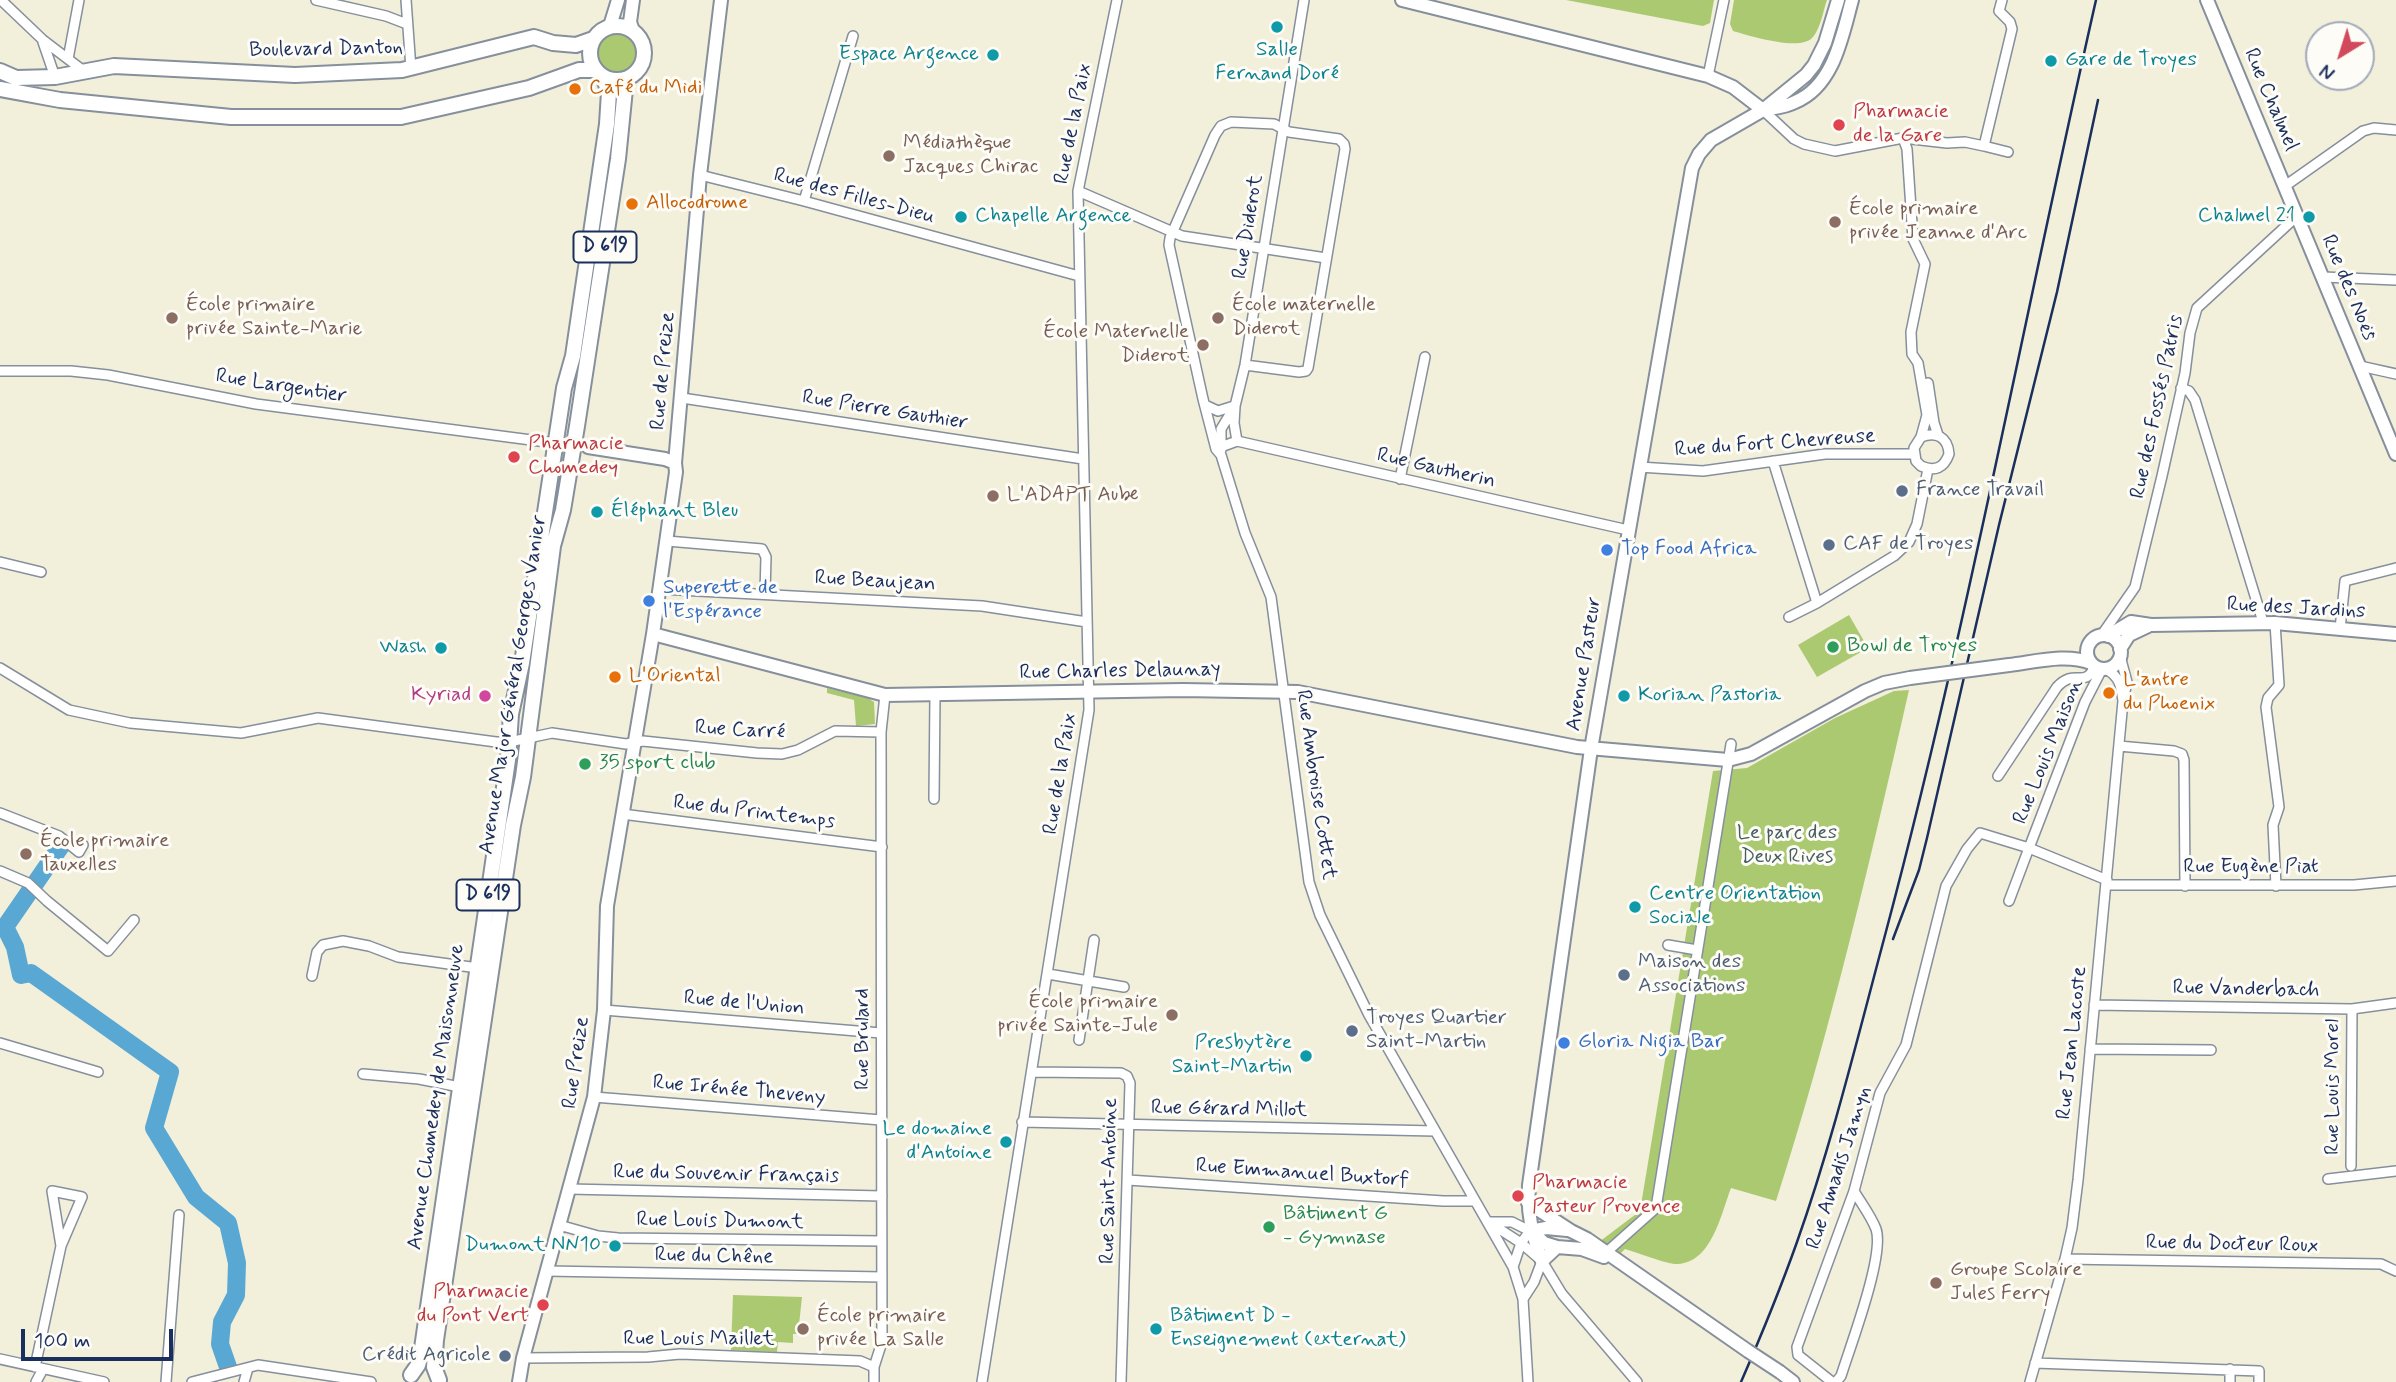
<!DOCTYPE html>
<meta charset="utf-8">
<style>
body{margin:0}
#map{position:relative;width:2396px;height:1382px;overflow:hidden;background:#f2efdb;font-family:Mynerve,sans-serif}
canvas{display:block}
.north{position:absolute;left:2305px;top:21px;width:70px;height:70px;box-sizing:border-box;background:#fdfcf7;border:2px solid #a3aaba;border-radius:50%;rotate:218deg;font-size:19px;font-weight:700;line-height:28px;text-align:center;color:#1b2f5e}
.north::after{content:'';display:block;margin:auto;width:24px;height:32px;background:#d1495b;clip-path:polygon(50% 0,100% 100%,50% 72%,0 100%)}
.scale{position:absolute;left:21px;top:1329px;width:152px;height:32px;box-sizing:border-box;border:4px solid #1b2f5e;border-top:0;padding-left:9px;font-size:21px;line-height:24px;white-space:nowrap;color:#1b2f5e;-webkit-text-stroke:5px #fdfcf7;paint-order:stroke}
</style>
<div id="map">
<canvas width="2396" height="1382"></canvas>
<div class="north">N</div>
<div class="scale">100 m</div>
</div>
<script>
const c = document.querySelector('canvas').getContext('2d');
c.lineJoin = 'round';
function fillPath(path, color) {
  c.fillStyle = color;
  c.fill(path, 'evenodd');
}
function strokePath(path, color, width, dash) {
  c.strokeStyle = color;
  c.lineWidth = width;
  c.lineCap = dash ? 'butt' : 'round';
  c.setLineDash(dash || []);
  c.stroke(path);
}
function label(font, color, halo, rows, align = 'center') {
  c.font = font + ' Mynerve,sans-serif';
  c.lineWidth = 6;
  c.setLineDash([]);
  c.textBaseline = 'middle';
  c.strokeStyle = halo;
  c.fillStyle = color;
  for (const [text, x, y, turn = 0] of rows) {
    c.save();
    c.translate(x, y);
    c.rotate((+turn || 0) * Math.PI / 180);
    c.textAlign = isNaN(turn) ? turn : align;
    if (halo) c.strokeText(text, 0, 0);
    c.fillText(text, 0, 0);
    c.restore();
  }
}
const green = new Path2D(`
 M 1566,0 L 1714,0 L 1710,23 L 1703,26 Z
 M 1734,0 L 1827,0 C 1823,11 1821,27 1813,37 C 1801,52 1751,36 1733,31 L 1730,24 Z
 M596 53a21 21 0 1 1 42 0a21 21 0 1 1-42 0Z
 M 1849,615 L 1868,648 L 1817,677 L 1798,645 Z
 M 827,688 L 868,698 L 874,702 L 875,724 L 856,726 L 854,700 L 827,693 Z
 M 1909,690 C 1870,862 1830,1033 1776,1201 L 1731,1188 C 1721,1214 1712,1262 1678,1264 C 1668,1265 1636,1252 1625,1249 L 1619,1255 L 1599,1242 L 1640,1211 L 1713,771 L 1747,768 L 1835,718 L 1894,691 Z
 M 733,1295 L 802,1297 L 798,1334 L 793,1334 L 793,1343 L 778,1342 L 777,1352 L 731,1350 Z`);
const river = new Path2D(`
 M 61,846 L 5,927 L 15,947 L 21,975 L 31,973 L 170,1072 L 154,1128 L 196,1197 L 228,1223 L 237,1263 L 236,1295 L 222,1322 L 220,1344 L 228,1367`);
const street = new Path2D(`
 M 1,0 L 43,40 L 85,72
 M 316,0 L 386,16 L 407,24
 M 406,0 L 411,69
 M 43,42 L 55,77
 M 68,59 L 79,0
 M 1708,76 L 1724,0
 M 1763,110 L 1794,139 L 1804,144 L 1835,151 L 1903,138 L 1947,143 L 1965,142 L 1984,146 L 2012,29 L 2010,22 L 1999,11 L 2002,0
 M 1903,138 L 1907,149 L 1913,239 L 1925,264 L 1911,332 L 1912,354 L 1918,363 L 1927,415 L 1921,437 L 1914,448 L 1916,461 L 1921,466 C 1935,472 1944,468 1949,454 C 1948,437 1936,431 1921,437
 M 1984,146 L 2008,152
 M 700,175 L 804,201 L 1079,276
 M 2285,186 L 2363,131 L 2374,128 L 2396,130
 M 1078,191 L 1182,236 L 1326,258
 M 804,201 L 853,36
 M 2323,277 L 2396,280
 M 1245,365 L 1299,372 L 1306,371 L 1308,368 L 1345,149 L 1344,144 L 1339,139 L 1289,132 L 1274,124 L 1231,122 L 1221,126 L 1215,135 L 1170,238 L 1169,245 L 1203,399 L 1216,449 L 1221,455 L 1245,533 L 1271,597 L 1309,882 L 1320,915 L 1369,1015 L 1513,1267 L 1523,1299 L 1528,1382
 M 2360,366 L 2396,374
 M 0,371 L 71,371 L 108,375 L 256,404 L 577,446
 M 1928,383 L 1934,423 L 1938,435
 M 2181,388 L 2189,391 L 2195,400 L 2263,622
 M 682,398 L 1083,459
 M 1205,405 L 1218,411 L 1234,406
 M 1235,407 L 1234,423 L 1237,441
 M 1218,448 L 1237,441 L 1628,530
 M 1221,450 L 1221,429 L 1235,406 L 1245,365 L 1304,0
 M 1773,461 L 1817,603
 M 1639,467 L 1703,471 L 1825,454 L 1914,454
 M 1400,479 L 1425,357
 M 667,541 L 762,549 L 766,557 L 765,593
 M 0,562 L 41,572
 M 660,589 L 982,606 L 1087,622
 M 1789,617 L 1817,603 L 1894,556 L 1909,542 L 1917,524 L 1928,469
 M 2275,623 L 2279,685 L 2268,698 L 2266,707 L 2279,807 L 2273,825 L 2276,886
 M 2340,629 L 2345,581 L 2396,568
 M 2101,636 L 2135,587 L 2162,476 L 2185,373 L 2190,333 L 2197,308 L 2297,216
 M 2120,656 L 2127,682 L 2124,696
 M 0,668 L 69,710 L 130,723 L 241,733 L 318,718 L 496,742 L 509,742 L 552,733 L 626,744 L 643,741 L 757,753 L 782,754 L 798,750 L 835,731 L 881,732
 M 2102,669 L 2085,702 L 2029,848 L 2107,880
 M 2119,746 L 2174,751 L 2182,754 L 2184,760 L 2185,886
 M 1998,776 L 2057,687 C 2076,667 2084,690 2095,666
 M 934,799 L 935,695
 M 0,813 L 59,836 L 79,852 L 83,845
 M 622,814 L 882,847
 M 0,871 L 28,883 L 47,901 L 108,951 L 134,920
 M 2106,885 L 2354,885 L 2396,881
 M 1668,945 L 1697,950
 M 1048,974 L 1124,987
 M 312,976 L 317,952 L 323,945 L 343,941 L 369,946 L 398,957 L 478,968
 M 2094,1005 L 2352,1009 L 2396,1003
 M 604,1010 L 881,1033
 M 1079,1040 L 1094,940
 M 0,1043 L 98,1072
 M 2090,1049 L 2211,1050
 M 1033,1072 L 1121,1073 L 1127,1076 L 1130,1083 L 1121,1382
 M 363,1074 L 419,1079 L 460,1087
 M 594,1097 L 881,1120
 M 1022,1122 L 1435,1131
 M 2351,1166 L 2352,1009
 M 2328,1179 L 2396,1171
 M 1128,1180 L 1443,1201 L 1474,1201
 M 569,1189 L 882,1196
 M 1490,1222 L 1512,1222 L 1530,1231 L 1521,1243 L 1513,1267
 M 1490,1223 L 1521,1243 L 1542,1261 L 1562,1294 L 1637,1382
 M 559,1225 L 598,1236 L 618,1238 L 882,1241
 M 1610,1249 L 1656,1208 L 1731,744
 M 2065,1259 L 2381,1264 L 2396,1271
 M 547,1271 L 882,1277
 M 1523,1299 L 1534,1282 L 1542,1261
 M 523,1358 L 648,1357 L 680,1354 L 860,1361 L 874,1367
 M 0,1359 L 104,1382
 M 2035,1363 L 2259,1371 L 2259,1382
 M 35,1367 L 61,1246 L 52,1191 L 82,1197 L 61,1246
 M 36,1382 L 43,1369
 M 166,1382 L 179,1215
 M 192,1382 L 258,1365 L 371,1382
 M 244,1382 L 248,1368
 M 874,1382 L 874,1367 L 882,1342 L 881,732 L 885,695
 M 982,1382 L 1089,710 L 1078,191 L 1117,0
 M 1832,1382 L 1798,1355 L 1797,1347 L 1854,1191 L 1880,1093 L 1906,1045 L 1946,886 L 1967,849 L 1980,833 L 2029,848 L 2009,901
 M 1836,1382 L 1841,1376 C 1850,1347 1885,1255 1876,1229 C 1871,1216 1861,1203 1854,1191
 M 2030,1382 L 2065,1259 L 2072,1228 L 2078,1180 L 2123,701 C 2121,686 2120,677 2106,669
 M 2230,1382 L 2230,1369`);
const secondary = new Path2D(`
 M 633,0 L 630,22 L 633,31
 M 1402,0 L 1708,76 L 1733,87 L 1763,110
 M 2207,0 L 2396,454
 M 610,26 L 618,0
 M 1763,110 C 1774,108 1786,107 1795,102 C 1834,86 1842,36 1852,0
 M 588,447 L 665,459 L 675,463
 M 653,634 L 885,695 L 1183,690 L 1298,692 L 1577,747 L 1728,760 L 1751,754 L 1865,691 L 1884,683 L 1910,678
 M2087 652a17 17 0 1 1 34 0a17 17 0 1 1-34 0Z
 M 2108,636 L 2131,622 L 2151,625 L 2275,623 L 2396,634
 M 2120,649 L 2129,635 L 2148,626
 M 2009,665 C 2035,662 2066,653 2091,663
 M 1528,1203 L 1571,1231 L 1587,1239 L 1748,1351
 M 1530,1231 L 1546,1228 L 1567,1230
 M 1531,1231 L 1544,1243 L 1557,1247 L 1582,1249 L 1604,1257
 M 1557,1247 L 1542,1261 C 1532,1235 1527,1213 1529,1185 L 1591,749 L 1692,168 L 1699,154 L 1711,140 L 1763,110 L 1806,75 L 1814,65 L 1825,43 L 1838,0
 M 1780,1372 L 1793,1382
 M 519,1382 L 523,1358 L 594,1097 L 604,1010 L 607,906 L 653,634 L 676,472 L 675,463 L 700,175 L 721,0`);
const primary = new Path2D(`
 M590 53a27 27 0 1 1 54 0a27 27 0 1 1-54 0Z
 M 0,71 L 16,78 L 55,77 L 114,66 L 295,75 L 402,70 L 534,37 L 553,43 L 576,45 L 593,39
 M 0,89 L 60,100 L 231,117 L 401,117 L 529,88 L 579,70 L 595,70
 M 411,1375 L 418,1365 L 421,1355 L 508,760 L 511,714 L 522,663 L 564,388 L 573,356 L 607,124 L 609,92 L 603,77
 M 439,1380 L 434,1367 L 436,1340 L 513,825 L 523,777 L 553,546 L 563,510 L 577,426 L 618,159 L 626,79`);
const rail = new Path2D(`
 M 1893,939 L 1919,870 L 1927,838 L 1999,525 L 2057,292 L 2098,100
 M 1741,1382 C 1761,1336 1780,1290 1797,1242 C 1832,1143 1857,1040 1884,939 C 1967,629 2025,313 2096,0`);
const secondaryBridge = new Path2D(`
 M 1910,678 L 2009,665
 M 1748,1351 L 1780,1372`);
const markers = [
 [1277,27,7,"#0f9aa8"],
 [993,55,7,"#0f9aa8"],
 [2051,61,7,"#0f9aa8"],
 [575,89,7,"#e8710a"],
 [1839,125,7,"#e0444e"],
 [889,156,7,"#8d6e63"],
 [632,204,7,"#e8710a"],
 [961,217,7,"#0f9aa8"],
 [2309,217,7,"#0f9aa8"],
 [1835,222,7,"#8d6e63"],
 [172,318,7,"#8d6e63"],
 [1218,318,7,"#8d6e63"],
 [1203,345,7,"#8d6e63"],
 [514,457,7,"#e0444e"],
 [1902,491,7,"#5c6f8a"],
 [993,496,7,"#8d6e63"],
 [597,512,7,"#0f9aa8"],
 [1829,545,7,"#5c6f8a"],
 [1607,550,7,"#3f7fe0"],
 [649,601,7,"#3f7fe0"],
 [1833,647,7,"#2e9e5b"],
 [441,648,7,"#0f9aa8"],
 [615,677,7,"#e8710a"],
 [2109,693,7,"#e8710a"],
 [485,696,7,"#d1479c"],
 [1624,696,7,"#0f9aa8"],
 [585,764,7,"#2e9e5b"],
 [26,854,7,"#8d6e63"],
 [1635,907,7,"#0f9aa8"],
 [1624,975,7,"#5c6f8a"],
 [1172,1015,7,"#8d6e63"],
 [1352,1031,7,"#5c6f8a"],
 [1564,1043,7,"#3f7fe0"],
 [1306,1056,7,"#0f9aa8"],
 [1006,1142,7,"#0f9aa8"],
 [1518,1196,7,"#e0444e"],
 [1269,1227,7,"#2e9e5b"],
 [615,1246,7,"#0f9aa8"],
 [1936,1283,7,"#8d6e63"],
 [543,1305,7,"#e0444e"],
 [803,1329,7,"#8d6e63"],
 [1156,1329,7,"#0f9aa8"],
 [505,1356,7,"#5c6f8a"]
];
const shields = [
 [605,247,63],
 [488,895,63]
];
const shieldNames = [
 ["D 619",605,247],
 ["D 619",488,895]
];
const streetNames = [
 ["Boulevard Danton",326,50,-1],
 ["Rue Chalmel",2270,100,67],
 ["Rue de la Paix",1074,124,-79],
 ["Rue des Filles-Dieu",854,197,15],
 ["Rue Diderot",1249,227,-81],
 ["Rue des Noës",2348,288,67],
 ["Rue de Preize",664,371,-85],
 ["Rue Largentier",281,387,9],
 ["Rue des Fossés Patris",2158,407,-78],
 ["Rue Pierre Gauthier",885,411,9],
 ["Rue du Fort Chevreuse",1775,444,-4],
 ["Rue Gautherin",1436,469,13],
 ["Rue Beaujean",875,582,3],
 ["Rue des Jardins",2296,609,3],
 ["Avenue Pasteur",1585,664,-81],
 ["Rue Charles Delaunay",1120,672,-1],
 ["Avenue Major Général Georges Vanier",514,685,-81],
 ["Rue Carré",740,731,3],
 ["Rue Louis Maison",2049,752,-68],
 ["Rue de la Paix",1061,774,-81],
 ["Rue Ambroise Cottet",1315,785,82],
 ["Rue du Printemps",754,813,7],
 ["Rue Eugène Piat",2251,868],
 ["Rue Vanderbach",2246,990,1],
 ["Rue de l'Union",744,1004,5],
 ["Rue Brulard",864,1039,-90],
 ["Rue Jean Lacoste",2073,1043,-84],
 ["Rue Preize",577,1063,-82],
 ["Rue Louis Morel",2334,1087,-90],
 ["Rue Irénée Theveny",739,1091,5],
 ["Avenue Chomedey de Maisonneuve",437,1097,-82],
 ["Rue Gérard Millot",1229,1110,1],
 ["Rue Amadis Jamyn",1840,1168,-72],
 ["Rue Emmanuel Buxtorf",1302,1174,4],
 ["Rue du Souvenir Français",726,1175,1],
 ["Rue Saint-Antoine",1110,1181,-89],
 ["Rue Louis Dumont",720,1222,1],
 ["Rue du Docteur Roux",2232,1245,1],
 ["Rue du Chêne",714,1257,1],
 ["Rue Louis Maillet",699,1340]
];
const cultureNames = [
 ["Salle",1277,51,"center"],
 ["Fernand Doré",1277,75,"center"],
 ["Espace Argence",979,55],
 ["Gare de Troyes",2065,61,"left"],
 ["Chapelle Argence",975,217,"left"],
 ["Chalmel 21",2295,217],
 ["Éléphant Bleu",611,512,"left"],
 ["Wash",427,648],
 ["Korian Pastoria",1638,696,"left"],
 ["Centre Orientation",1649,895,"left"],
 ["Sociale",1649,919,"left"],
 ["Presbytère",1292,1044],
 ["Saint-Martin",1292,1068],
 ["Le domaine",992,1130],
 ["d'Antoine",992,1154],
 ["Dumont NN10",601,1246],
 ["Bâtiment D -",1170,1317,"left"],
 ["Enseignement (externat)",1170,1341,"left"]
];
const foodNames = [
 ["Café du Midi",589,89],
 ["Allocodrome",646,204],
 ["L'Oriental",629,677],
 ["L'antre",2123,681],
 ["du Phoenix",2123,705]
];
const healthNames = [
 ["Pharmacie",1853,113],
 ["de la Gare",1853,137],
 ["Pharmacie",528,445],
 ["Chomedey",528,469],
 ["Pharmacie",1532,1184],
 ["Pasteur Provence",1532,1208],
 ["Pharmacie",529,1293,"right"],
 ["du Pont Vert",529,1317,"right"]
];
const educationNames = [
 ["Médiathèque",903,144],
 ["Jacques Chirac",903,168],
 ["École primaire",1849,210],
 ["privée Jeanne d'Arc",1849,234],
 ["École primaire",186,306],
 ["privée Sainte-Marie",186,330],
 ["École maternelle",1232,306],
 ["Diderot",1232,330],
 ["École Maternelle",1189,333,"right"],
 ["Diderot",1189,357,"right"],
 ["L'ADAPT Aube",1007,496],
 ["École primaire",40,842],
 ["Tauxelles",40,866],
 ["École primaire",1158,1003,"right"],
 ["privée Sainte-Jule",1158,1027,"right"],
 ["Groupe Scolaire",1950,1271],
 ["Jules Ferry",1950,1295],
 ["École primaire",817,1317],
 ["privée La Salle",817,1341]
];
const serviceNames = [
 ["France Travail",1916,491],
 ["CAF de Troyes",1843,545],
 ["Maison des",1638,963],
 ["Associations",1638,987],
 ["Troyes Quartier",1366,1019],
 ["Saint-Martin",1366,1043],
 ["Crédit Agricole",491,1356,"right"]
];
const shopNames = [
 ["Top Food Africa",1621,550],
 ["Superette de",663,589],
 ["l'Espérance",663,613],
 ["Gloria Nigia Bar",1578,1043]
];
const leisureNames = [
 ["Bowl de Troyes",1847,647],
 ["35 sport club",599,764],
 ["Bâtiment G",1283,1215],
 ["- Gymnase",1283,1239]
];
const hotelNames = [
 ["Kyriad",471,696]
];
const parkNames = [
 ["Le parc des",1787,834],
 ["Deux Rives",1787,858]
];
fillPath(green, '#abc971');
strokePath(river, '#59a8d3', 18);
strokePath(street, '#868f9c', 12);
strokePath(secondary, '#868f9c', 16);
strokePath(primary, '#868f9c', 18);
strokePath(street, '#fff', 9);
strokePath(secondary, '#fff', 12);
strokePath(primary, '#fff', 14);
strokePath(rail, '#1b2f5e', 2.5);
strokePath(secondaryBridge, '#868f9c', 16, []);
strokePath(secondaryBridge, '#fff', 12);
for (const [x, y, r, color] of markers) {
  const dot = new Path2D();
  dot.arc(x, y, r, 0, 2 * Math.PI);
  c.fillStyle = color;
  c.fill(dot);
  strokePath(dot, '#fdfcf7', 2.5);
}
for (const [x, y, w] of shields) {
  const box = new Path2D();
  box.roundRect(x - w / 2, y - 15.5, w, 31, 5);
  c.fillStyle = '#fdfcf7';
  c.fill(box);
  strokePath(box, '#1b2f5e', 2);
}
label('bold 19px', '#1b2f5e', null, shieldNames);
label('21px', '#1b2f5e', '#fdfcf7', streetNames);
label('21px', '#0d838f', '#fdfcf7', cultureNames, 'right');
label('21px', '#c56008', '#fdfcf7', foodNames, 'left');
label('21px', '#be3a42', '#fdfcf7', healthNames, 'left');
label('21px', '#785e54', '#fdfcf7', educationNames, 'left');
label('21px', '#4e5e75', '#fdfcf7', serviceNames, 'left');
label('21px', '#366cbe', '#fdfcf7', shopNames, 'left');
label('21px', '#27864d', '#fdfcf7', leisureNames, 'left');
label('21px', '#b23c85', '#fdfcf7', hotelNames, 'right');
label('21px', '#465d64', '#fdfcf7', parkNames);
</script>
